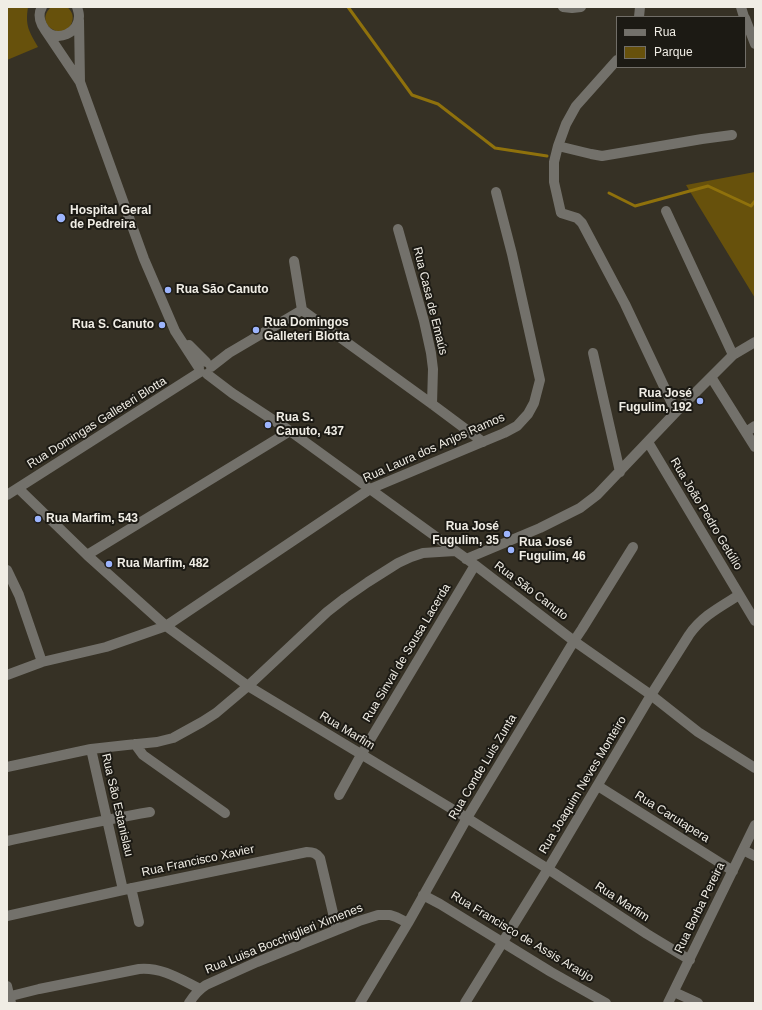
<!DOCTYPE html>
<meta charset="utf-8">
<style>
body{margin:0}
#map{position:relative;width:762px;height:1010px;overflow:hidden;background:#363125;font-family:Helvetica,sans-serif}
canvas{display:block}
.frame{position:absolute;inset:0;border:8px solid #f0ede5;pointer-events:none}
.legend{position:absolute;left:616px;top:16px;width:130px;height:52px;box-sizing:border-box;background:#1c1a14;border:1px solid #716e68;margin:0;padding:5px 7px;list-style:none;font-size:12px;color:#f0ede5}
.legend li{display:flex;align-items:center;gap:8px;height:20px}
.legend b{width:20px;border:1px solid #716e68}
</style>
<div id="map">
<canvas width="762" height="1010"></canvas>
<div class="frame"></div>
<ul class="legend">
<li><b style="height:5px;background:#73716b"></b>Rua</li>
<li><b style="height:11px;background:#67510c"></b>Parque</li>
</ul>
</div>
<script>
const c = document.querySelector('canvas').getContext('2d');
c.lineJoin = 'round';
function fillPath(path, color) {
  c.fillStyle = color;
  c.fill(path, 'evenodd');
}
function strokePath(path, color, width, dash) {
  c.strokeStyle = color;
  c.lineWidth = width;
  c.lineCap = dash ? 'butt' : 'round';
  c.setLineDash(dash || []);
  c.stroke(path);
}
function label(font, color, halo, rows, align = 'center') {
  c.font = font + ' Helvetica,sans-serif';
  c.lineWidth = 4;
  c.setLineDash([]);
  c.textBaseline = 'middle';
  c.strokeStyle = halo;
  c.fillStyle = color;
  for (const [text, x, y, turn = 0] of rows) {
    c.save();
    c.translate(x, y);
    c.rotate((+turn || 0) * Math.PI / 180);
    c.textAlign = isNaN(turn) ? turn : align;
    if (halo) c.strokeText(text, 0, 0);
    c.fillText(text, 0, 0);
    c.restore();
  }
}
const green = new Path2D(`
 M 7,7 L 28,7 C 25,26 29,31 38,47 L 7,60 Z
 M 51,7 L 67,7 C 72,11 74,16 72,22 C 66,43 32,25 51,7 Z
 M 755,172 L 755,298 L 686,185 Z`);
const stream = new Path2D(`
 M 348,7 L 412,95 L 438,104 L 495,148 L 547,156
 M 609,193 L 635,206 L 708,186 L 751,206 L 755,201`);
const minor = new Path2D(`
 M 42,7 C 39,12 39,19 42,25 C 42,25 45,30 45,30 C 57,43 79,33 79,16 C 79,13 78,10 77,7
 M 563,7 L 572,8 L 581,7
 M 741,7 L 744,17
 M 639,17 L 640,7
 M 745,18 L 755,44
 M 79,20 L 80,82
 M 45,30 L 80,82 L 144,259 L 175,331 L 199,368
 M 617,60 L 576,106 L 566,124 L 558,146 L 554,162 L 554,182 L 561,213 L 577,218 L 582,223 L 625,304 L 676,412
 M 558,146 L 591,154 L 602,156 L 702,139 L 732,135
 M 666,211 L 733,355
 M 398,229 L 424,321 L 431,353 L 433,369 L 432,404
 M 294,261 L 302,310
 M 302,310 L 432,404 L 483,442
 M 189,345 L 206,362
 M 593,353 L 620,472
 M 211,367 L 229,353 L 302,310
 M 207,374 L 232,393 L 290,431 L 370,489 L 475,565 L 574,641 L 651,695 L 698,732 L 755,768
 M 711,377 L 755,447
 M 746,432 L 755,426
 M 648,442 L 755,621
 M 18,488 L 87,555 L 166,626 L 248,686 L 467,818 L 548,869 L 647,934 L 690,960
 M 7,495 L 200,372
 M 87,555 L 290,431
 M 466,559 L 540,528 L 580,508 L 597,495 L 676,412 L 733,355 L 755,342
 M 7,570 L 19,595 L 42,662
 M 7,675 L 42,662 L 106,647 L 166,626 L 370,489 L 504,433 L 517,426 L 528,414 L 534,403 L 540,380 L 512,254 L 496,192
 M 135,744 L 143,755 L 225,813
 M 91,749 L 123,890
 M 7,767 L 91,749 L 127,745 L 157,742 L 173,738 L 202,722 L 216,713 L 248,686 L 327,612 L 345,598 L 368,582 L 398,563 L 411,557 L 423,553 L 455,551
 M 598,786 L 733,871
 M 339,795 L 361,755 L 475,565
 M 7,841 C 55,831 102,820 150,812
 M 743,850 L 755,856
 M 131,888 L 139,922
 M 423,895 L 440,904 L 551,972 L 606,1003
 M 7,916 L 123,890 L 307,852 C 313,852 316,853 320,858 L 337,930
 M 7,986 L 11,1003
 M 674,992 L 698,1003
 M 7,997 L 39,989 L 139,969 C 162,967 180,979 200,989
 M 189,1003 C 194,995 198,990 206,985 L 257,962 L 359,921 L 378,915 L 390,915 L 396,917 L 408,923
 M 360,1003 L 408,923 L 467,818 L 574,641 L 582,629 L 633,547
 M 465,1003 L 548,869 L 651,695 L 689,635 C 702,616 720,607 739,595
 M 668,1003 L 755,825`);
const markers = [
 [61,218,5,"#9cb4fd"],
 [168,290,4,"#9cb4fd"],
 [162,325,4,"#9cb4fd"],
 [256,330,4,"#9cb4fd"],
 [700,401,4,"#9cb4fd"],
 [268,425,4,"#9cb4fd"],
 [38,519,4,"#9cb4fd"],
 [507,534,4,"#9cb4fd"],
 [511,550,4,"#9cb4fd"],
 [109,564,4,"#9cb4fd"]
];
const poiNames = [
 ["Hospital Geral",70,211],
 ["de Pedreira",70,225],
 ["Rua São Canuto",176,290],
 ["Rua Domingos",264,323],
 ["Galleteri Blotta",264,337],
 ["Rua S. Canuto",154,325,"right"],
 ["Rua José",692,394,"right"],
 ["Fugulim, 192",692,408,"right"],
 ["Rua S.",276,418],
 ["Canuto, 437",276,432],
 ["Rua Marfim, 543",46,519],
 ["Rua José",499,527,"right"],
 ["Fugulim, 35",499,541,"right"],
 ["Rua José",519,543],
 ["Fugulim, 46",519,557],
 ["Rua Marfim, 482",117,564]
];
const streetNames = [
 ["Rua Casa de Emaús",430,301,76],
 ["Rua Domingas Galleteri Blotta",97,423,-32],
 ["Rua Laura dos Anjos Ramos",434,448,-24],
 ["Rua João Pedro Getúlio",706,514,59],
 ["Rua São Canuto",531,591,37],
 ["Rua Sinval de Sousa Lacerda",407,653,-59],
 ["Rua Marfim",347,731,31],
 ["Rua Conde Luis Zunta",483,767,-59],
 ["Rua Joaquim Neves Monteiro",583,785,-59],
 ["Rua São Estanislau",117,805,77],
 ["Rua Carutapera",672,817,32],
 ["Rua Francisco Xavier",198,861,-12],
 ["Rua Marfim",622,902,33],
 ["Rua Borba Pereira",700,908,-64],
 ["Rua Francisco de Assis Araujo",522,937,31],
 ["Rua Luisa Bocchiglieri Ximenes",284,939,-22]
];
fillPath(green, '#67510c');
strokePath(stream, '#8f710c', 3);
strokePath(minor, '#73716b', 10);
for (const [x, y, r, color] of markers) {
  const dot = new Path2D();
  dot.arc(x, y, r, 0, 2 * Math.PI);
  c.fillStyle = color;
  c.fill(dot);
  strokePath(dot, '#1c1a14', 1.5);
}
label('bold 12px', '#f0ede5', '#1c1a14', poiNames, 'left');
label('12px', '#f0ede5', '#1c1a14', streetNames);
</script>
